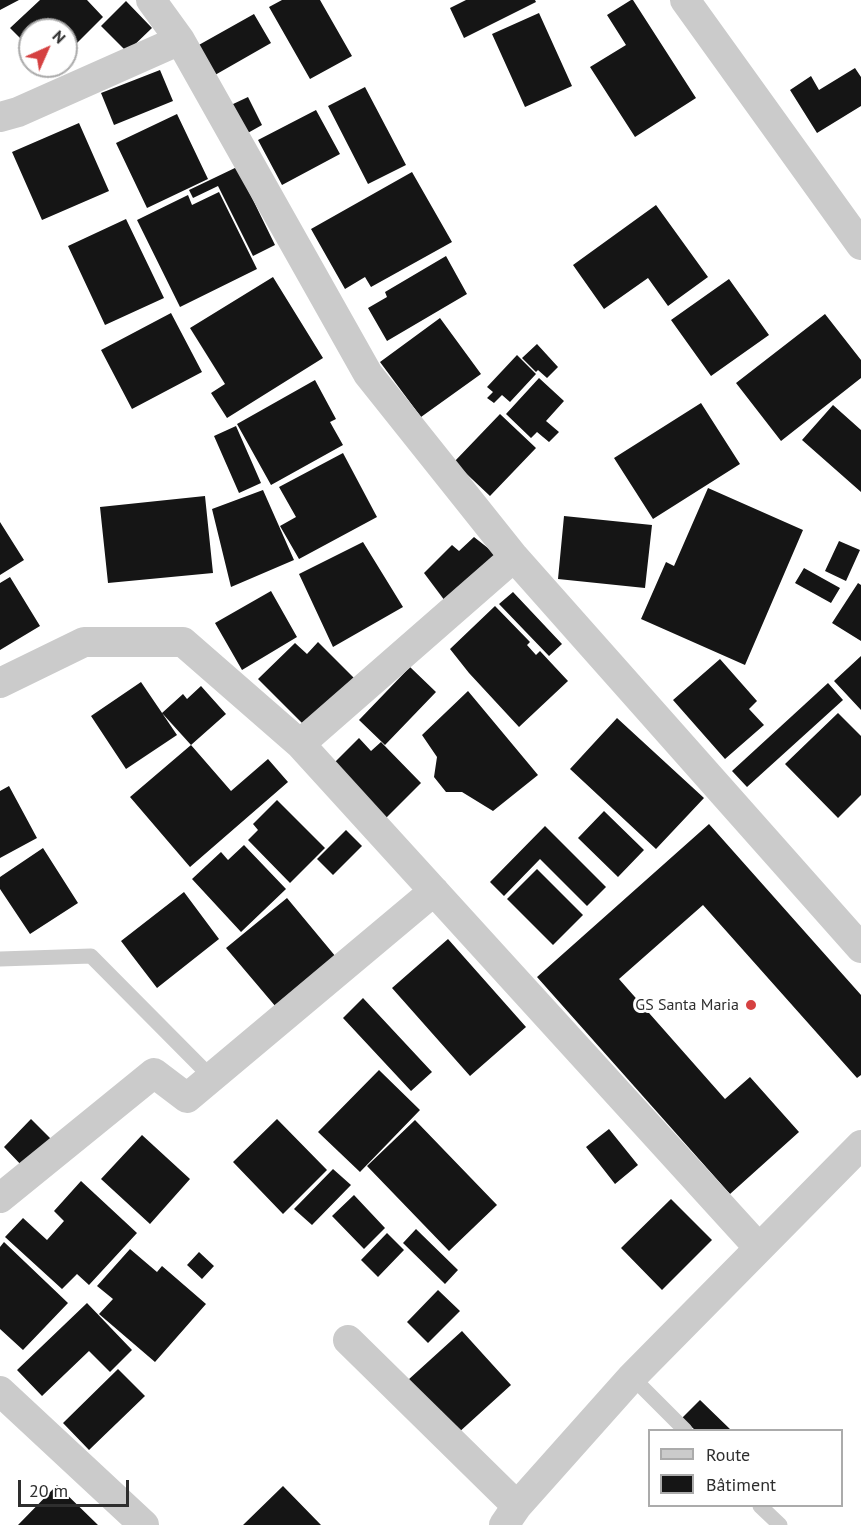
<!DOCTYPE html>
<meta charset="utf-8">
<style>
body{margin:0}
#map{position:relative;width:861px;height:1525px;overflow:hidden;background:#fff;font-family:"PT Sans",sans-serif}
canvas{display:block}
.legend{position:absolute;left:648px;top:1429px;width:195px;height:78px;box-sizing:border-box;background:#fff;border:2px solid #ababab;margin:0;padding:8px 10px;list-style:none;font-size:18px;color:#2e2e2e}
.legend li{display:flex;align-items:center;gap:12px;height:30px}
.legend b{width:30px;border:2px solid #ababab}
.north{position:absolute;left:18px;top:18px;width:60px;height:60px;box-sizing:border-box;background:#fff;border:2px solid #ababab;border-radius:50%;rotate:45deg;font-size:16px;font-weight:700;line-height:24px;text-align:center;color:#2e2e2e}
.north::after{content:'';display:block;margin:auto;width:21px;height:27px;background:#d54141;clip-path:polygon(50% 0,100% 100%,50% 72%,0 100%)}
.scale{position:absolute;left:18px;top:1480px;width:111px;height:27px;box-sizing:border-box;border:3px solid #2e2e2e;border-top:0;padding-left:8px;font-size:18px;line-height:21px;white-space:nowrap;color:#2e2e2e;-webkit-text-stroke:4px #fff;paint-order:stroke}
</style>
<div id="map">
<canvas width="861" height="1525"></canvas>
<ul class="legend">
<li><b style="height:8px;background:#cbcbcb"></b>Route</li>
<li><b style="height:16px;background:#151515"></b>Bâtiment</li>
</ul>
<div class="north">N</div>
<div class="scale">20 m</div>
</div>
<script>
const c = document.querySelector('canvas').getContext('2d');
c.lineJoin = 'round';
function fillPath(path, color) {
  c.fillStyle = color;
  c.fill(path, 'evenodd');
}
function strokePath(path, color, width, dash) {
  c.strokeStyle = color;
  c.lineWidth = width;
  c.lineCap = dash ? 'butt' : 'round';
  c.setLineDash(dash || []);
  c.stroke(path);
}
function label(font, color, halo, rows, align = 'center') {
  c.font = font + ' "PT Sans",sans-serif';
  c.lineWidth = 6;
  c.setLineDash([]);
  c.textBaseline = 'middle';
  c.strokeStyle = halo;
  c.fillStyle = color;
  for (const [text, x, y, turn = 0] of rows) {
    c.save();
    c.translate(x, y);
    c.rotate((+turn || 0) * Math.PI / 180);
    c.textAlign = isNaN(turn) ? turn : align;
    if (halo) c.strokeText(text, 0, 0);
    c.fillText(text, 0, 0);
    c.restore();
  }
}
const building = new Path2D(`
 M 0,0 L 19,0 L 0,10 Z
 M 40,0 L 87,0 L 103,17 L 66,54 L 66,30 L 30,30 L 30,48 L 10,28 Z
 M 282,0 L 320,0 L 352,56 L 310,79 L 269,7 Z
 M 466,0 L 535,0 L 536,2 L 464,38 L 450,8 Z
 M 631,0 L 633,0 L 696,98 L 635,137 L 590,67 L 626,45 L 607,15 Z
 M 126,1 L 152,28 L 127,52 L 101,26 Z
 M 539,13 L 572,86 L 525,107 L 492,34 Z
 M 254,14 L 271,43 L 215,75 L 197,46 Z
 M 855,68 L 861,77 L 861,106 L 817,133 L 790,90 L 811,76 L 819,90 Z
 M 160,70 L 173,101 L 114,125 L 101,93 Z
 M 365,87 L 406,165 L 368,184 L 328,106 Z
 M 248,97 L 262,125 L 246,134 L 231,105 Z
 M 316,110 L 340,154 L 282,185 L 258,140 Z
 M 177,114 L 208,179 L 147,208 L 116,143 Z
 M 79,123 L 109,191 L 42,220 L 12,152 Z
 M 237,167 L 275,245 L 253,256 L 218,186 L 193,198 L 189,190 Z
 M 412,172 L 452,242 L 371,287 L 365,277 L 345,289 L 311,229 Z
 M 219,192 L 257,269 L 180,307 L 137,220 L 188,195 L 192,205 Z
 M 656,205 L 708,277 L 668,306 L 648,278 L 604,309 L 573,265 Z
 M 126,219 L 164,298 L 105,325 L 68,246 Z
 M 446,256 L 467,294 L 387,341 L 368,308 L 387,297 L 385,292 Z
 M 273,277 L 323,358 L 227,418 L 211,393 L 225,384 L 190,328 Z
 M 729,279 L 769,335 L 711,376 L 671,320 Z
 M 171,313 L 202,372 L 132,409 L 101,350 Z
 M 825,314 L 861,360 L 861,378 L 781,441 L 736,383 Z
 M 440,318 L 481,374 L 421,417 L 380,362 Z
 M 537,344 L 558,367 L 547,378 L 538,370 L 536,372 L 522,358 Z
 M 517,355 L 536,374 L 510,402 L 502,395 L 494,403 L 487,398 L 493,392 L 487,387 Z
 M 539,378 L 564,401 L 546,421 L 559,432 L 549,442 L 537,432 L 531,438 L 506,414 Z
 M 315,380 L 336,419 L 330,422 L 343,445 L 271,485 L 237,424 Z
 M 701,403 L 740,464 L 653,519 L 614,458 Z
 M 833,405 L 861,430 L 861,492 L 802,440 Z
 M 500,414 L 536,448 L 490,496 L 454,462 Z
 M 236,426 L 261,483 L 239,493 L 214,436 Z
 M 343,453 L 377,517 L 299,559 L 280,526 L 296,517 L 279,487 Z
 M 708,488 L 803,530 L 745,665 L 641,619 L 666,562 L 674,566 Z
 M 263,490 L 294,560 L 231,587 L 212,509 Z
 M 205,496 L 213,573 L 108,583 L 100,507 Z
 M 564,516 L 652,525 L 645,588 L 558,579 Z
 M 0,522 L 24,560 L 0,575 Z
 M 474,537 L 498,556 L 445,601 L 424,573 L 452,545 L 459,551 Z
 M 839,541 L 860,550 L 846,581 L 825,571 Z
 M 363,542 L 403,607 L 333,647 L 299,574 Z
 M 804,568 L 840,588 L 831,603 L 795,583 Z
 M 10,577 L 40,626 L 0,650 L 0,583 Z
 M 858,583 L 861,585 L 861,641 L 832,623 Z
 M 271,591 L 297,637 L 242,670 L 215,623 Z
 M 513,592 L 562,644 L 549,656 L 499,604 Z
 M 495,606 L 530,642 L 527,645 L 536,655 L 540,651 L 568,681 L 519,727 L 469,673 L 450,649 Z
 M 318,642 L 354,678 L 306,727 L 258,679 L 295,643 L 307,654 Z
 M 861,656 L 861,710 L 834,681 Z
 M 720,659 L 757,701 L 749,709 L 764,725 L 725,759 L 673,700 Z
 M 410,667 L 436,692 L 385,745 L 359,720 Z
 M 141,682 L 177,735 L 126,769 L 91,716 Z
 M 828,683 L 843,700 L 747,787 L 732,771 Z
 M 201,686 L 226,714 L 191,745 L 162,713 L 183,694 L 187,699 Z
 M 468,691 L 538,775 L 493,811 L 462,792 L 446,792 L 434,777 L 437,757 L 422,735 Z
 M 838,713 L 861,736 L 861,795 L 838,818 L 785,764 Z
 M 617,718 L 704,798 L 656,849 L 570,769 Z
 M 359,738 L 371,751 L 381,742 L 421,783 L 386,818 L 333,764 Z
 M 191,745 L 231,791 L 268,759 L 288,782 L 190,867 L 130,797 Z
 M 9,786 L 37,838 L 0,858 L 0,791 Z
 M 277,800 L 325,848 L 290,883 L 248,840 L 258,830 L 253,824 Z
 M 604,811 L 644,850 L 618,877 L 578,838 Z
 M 709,824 L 861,995 L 861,1075 L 857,1078 L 703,905 L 619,979 L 725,1099 L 750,1077 L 799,1132 L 730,1194 L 537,977 Z
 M 545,826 L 606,887 L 587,906 L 540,859 L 504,896 L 490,882 Z
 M 346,830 L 362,846 L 333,875 L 317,859 Z
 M 244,845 L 286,889 L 241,932 L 192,879 L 221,852 L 228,860 Z
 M 43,848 L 78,903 L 30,934 L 0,889 L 0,877 Z
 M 537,869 L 583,915 L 553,945 L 507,899 Z
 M 184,892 L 219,939 L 157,988 L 121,941 Z
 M 287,898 L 336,957 L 276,1007 L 226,948 Z
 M 448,939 L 526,1027 L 470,1076 L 392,988 Z
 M 363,998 L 432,1072 L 411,1091 L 343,1018 Z
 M 379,1070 L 420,1110 L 360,1172 L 318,1132 Z
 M 31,1119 L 52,1140 L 24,1168 L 4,1147 Z
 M 277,1119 L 327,1170 L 283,1214 L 233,1162 Z
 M 415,1120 L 497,1205 L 449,1251 L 367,1166 Z
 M 609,1129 L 638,1165 L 615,1184 L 586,1147 Z
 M 142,1135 L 190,1179 L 150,1224 L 101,1179 Z
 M 333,1169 L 351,1185 L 312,1225 L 294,1209 Z
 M 81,1181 L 137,1233 L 89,1285 L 77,1274 L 62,1289 L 5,1237 L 23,1218 L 47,1240 L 64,1221 L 54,1211 Z
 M 354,1195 L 385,1228 L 364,1249 L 332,1216 Z
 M 671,1199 L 712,1240 L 662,1290 L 621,1248 Z
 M 416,1229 L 458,1270 L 445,1284 L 403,1243 Z
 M 387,1233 L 404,1250 L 378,1277 L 361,1260 Z
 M 4,1242 L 68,1303 L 23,1350 L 0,1329 L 0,1247 Z
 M 130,1249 L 157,1272 L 162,1266 L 206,1304 L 155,1362 L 99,1314 L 113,1299 L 97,1286 Z
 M 199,1252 L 214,1266 L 202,1279 L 187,1265 Z
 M 438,1290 L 460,1311 L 428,1343 L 407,1322 Z
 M 87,1303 L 132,1350 L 110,1372 L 89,1351 L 42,1396 L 17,1370 Z
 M 462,1331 L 511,1385 L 457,1434 L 408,1380 Z
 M 118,1369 L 145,1396 L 89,1450 L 63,1423 Z
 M 700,1400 L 731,1430 L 695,1430 L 682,1418 Z
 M 57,1485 L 98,1525 L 18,1525 Z
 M 283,1486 L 321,1525 L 243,1525 Z`);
const lane = new Path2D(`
 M 0,959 L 91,956 L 211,1077
 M 632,1377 L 685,1430
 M 760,1506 L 780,1525`);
const street = new Path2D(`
 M 151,0 L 180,40 L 368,374 L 514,557 L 861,948
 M 685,0 L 861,245
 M 0,117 L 18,112 L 180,40
 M 0,683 L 84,642 L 183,642 L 300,744 L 759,1248
 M 300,744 L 514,557
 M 0,1198 L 154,1073 L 187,1098 L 434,891
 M 348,1340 L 517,1506
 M 0,1391 L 144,1525
 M 504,1525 L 517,1506 L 632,1377 L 861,1145`);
const markers = [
 [751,1005,6,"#d54141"]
];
const poiNames = [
 ["GS Santa Maria",739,1005]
];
fillPath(building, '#151515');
strokePath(lane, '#cbcbcb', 15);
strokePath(street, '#cbcbcb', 30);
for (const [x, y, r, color] of markers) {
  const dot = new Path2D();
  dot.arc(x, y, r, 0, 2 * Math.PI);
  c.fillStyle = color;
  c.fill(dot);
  strokePath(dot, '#fff', 2);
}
label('16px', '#2e2e2e', '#fff', poiNames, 'right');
</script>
